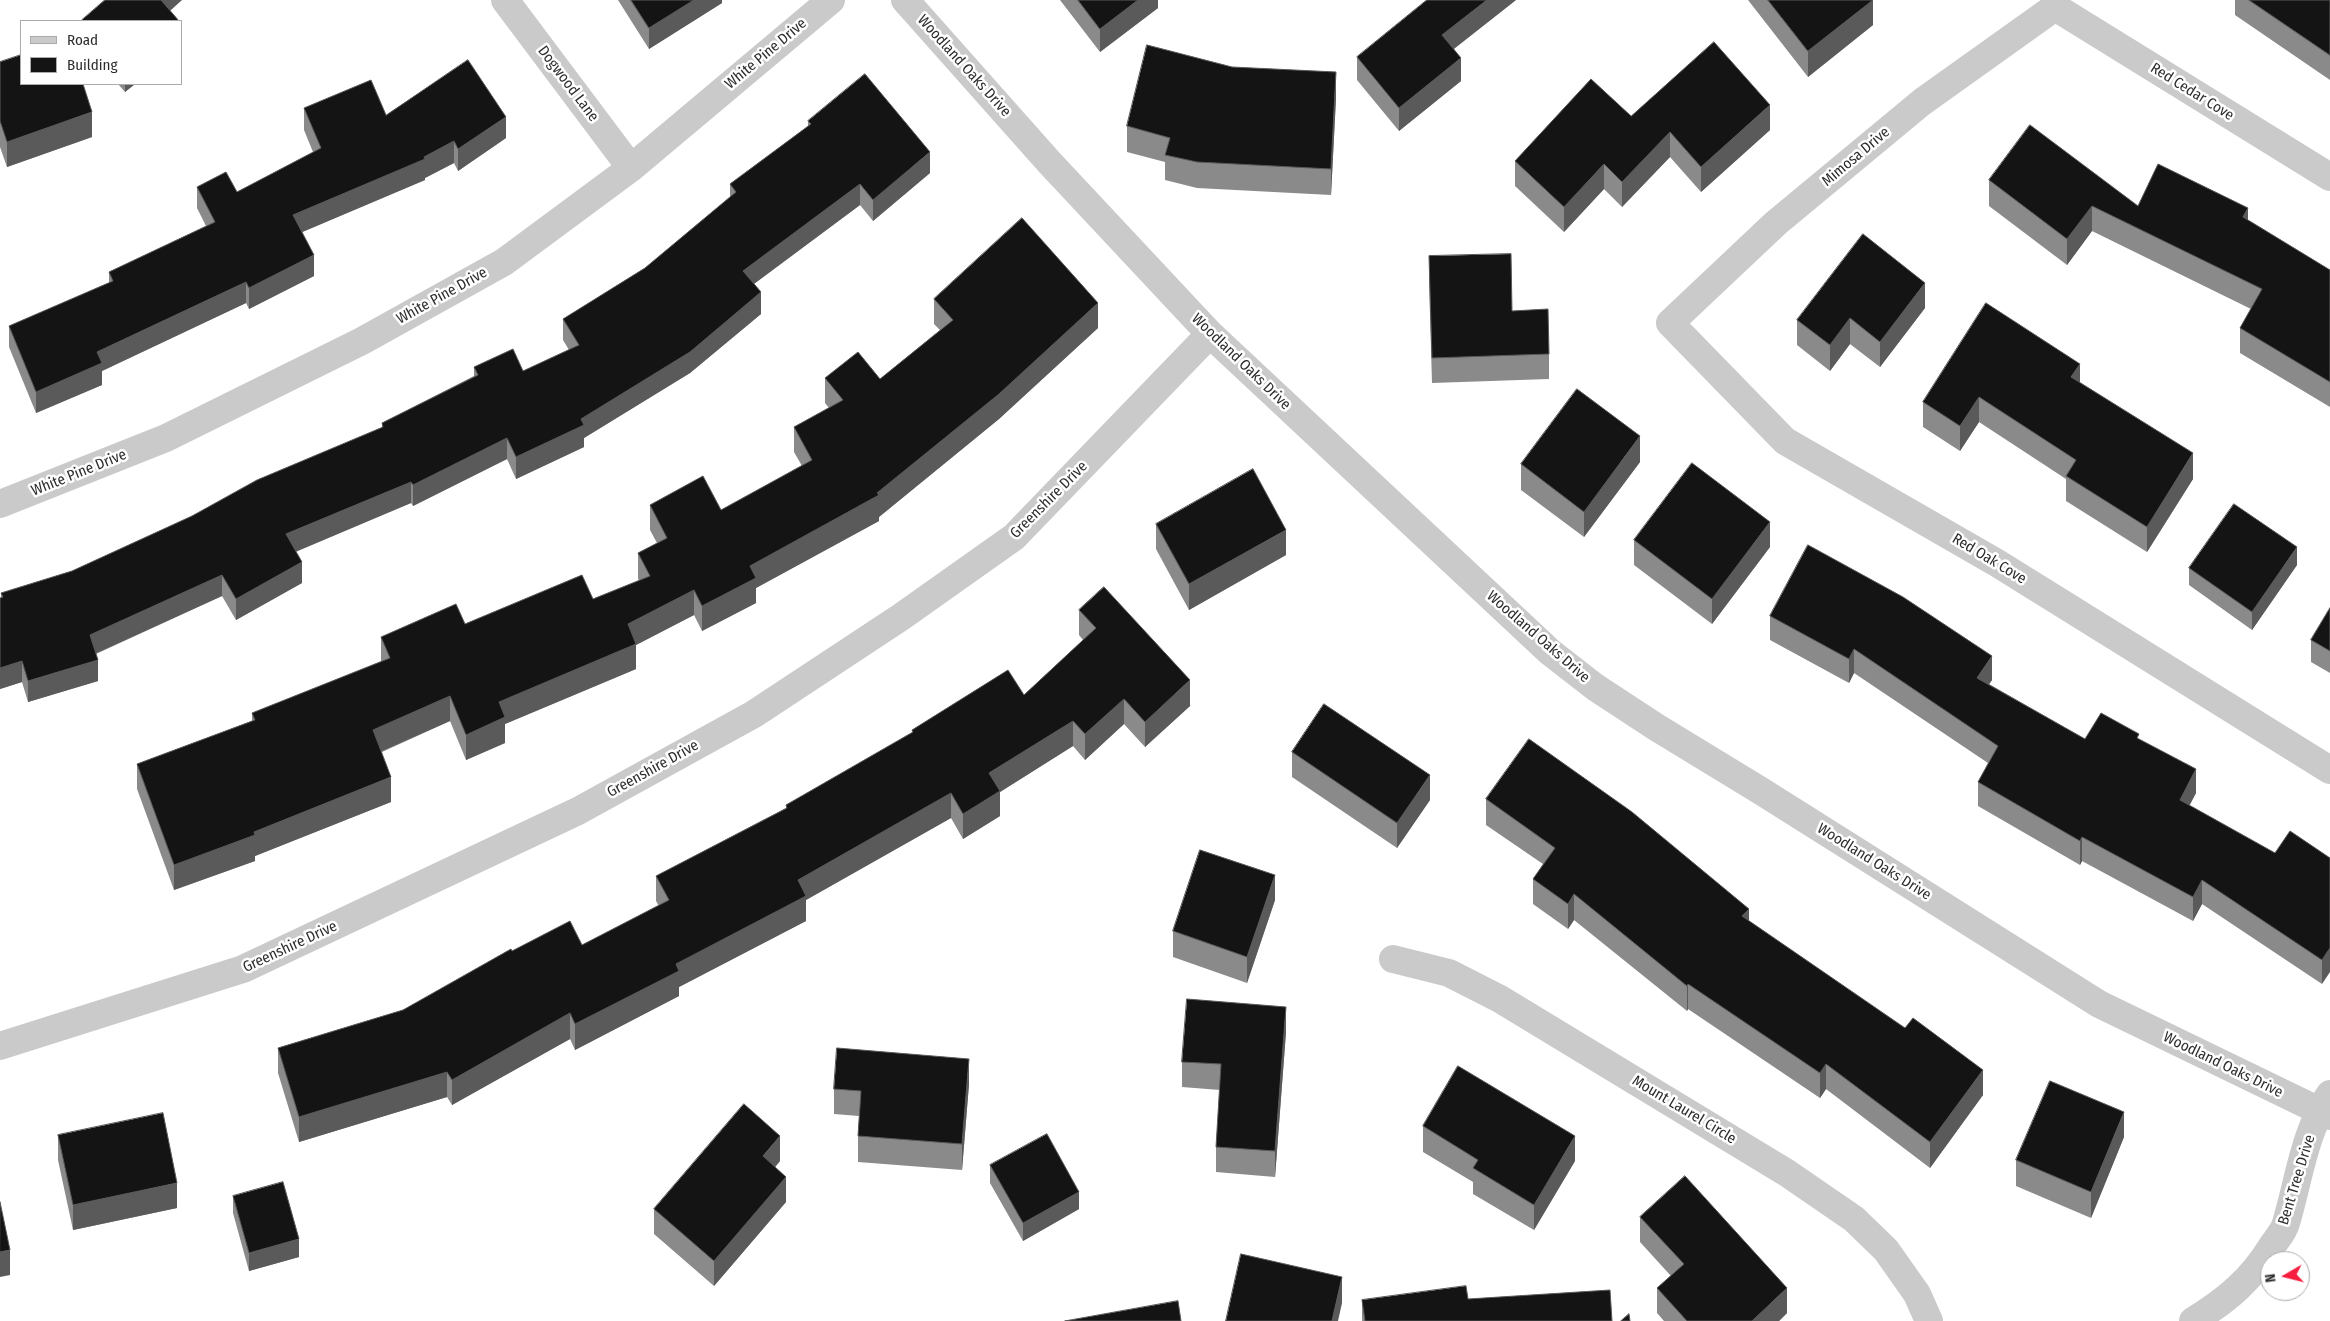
<!DOCTYPE html>
<style>
body{margin:0}
#map{position:relative;width:2330px;height:1321px;overflow:hidden;background:#fff;font-family:"Fira Sans Condensed",sans-serif}
canvas{display:block}
.legend{position:absolute;left:20px;top:20px;width:162px;height:65px;box-sizing:border-box;background:#fff;border:1px solid #ababab;margin:0;padding:6px 9px;list-style:none;font-size:15px;color:#2d2d2d}
.legend li{display:flex;align-items:center;gap:10px;height:25px}
.legend b{width:25px;border:1px solid #ababab}
.north{position:absolute;left:2260px;top:1251px;width:50px;height:50px;box-sizing:border-box;background:#fff;border:1px solid #ababab;border-radius:50%;rotate:262deg;font-size:14px;font-weight:700;line-height:20px;text-align:center;color:#2d2d2d}
.north::after{content:'';display:block;margin:auto;width:18px;height:22px;background:#f61e3e;clip-path:polygon(50% 0,100% 100%,50% 72%,0 100%)}
</style>
<div id="map">
<canvas width="2330" height="1321"></canvas>
<ul class="legend">
<li><b style="height:6px;background:#cacaca"></b>Road</li>
<li><b style="height:14px;background:#141414"></b>Building</li>
</ul>
<div class="north">N</div>
</div>
<script>
const c = document.querySelector('canvas').getContext('2d');
c.lineJoin = 'round';
function strokePath(path, color, width, dash) {
  c.strokeStyle = color;
  c.lineWidth = width;
  c.lineCap = dash ? 'butt' : 'round';
  c.setLineDash(dash || []);
  c.stroke(path);
}
function fillPath(path, color) {
  c.fillStyle = color;
  c.fill(path, 'evenodd');
}
function label(font, color, halo, rows, align = 'center') {
  c.font = font + ' "Fira Sans Condensed",sans-serif';
  c.lineWidth = 5;
  c.setLineDash([]);
  c.textBaseline = 'middle';
  c.strokeStyle = halo;
  c.fillStyle = color;
  for (const [text, x, y, turn = 0] of rows) {
    c.save();
    c.translate(x, y);
    c.rotate((+turn || 0) * Math.PI / 180);
    c.textAlign = isNaN(turn) ? turn : align;
    if (halo) c.strokeText(text, 0, 0);
    c.fillText(text, 0, 0);
    c.restore();
  }
}
const minor = new Path2D(`
 M 505,0 L 631,168
 M 905,0 L 1049,162 L 1210,334 L 1550,652 L 1595,687 L 1656,727 L 1761,791 L 2099,1004 L 2330,1116
 M 2330,177 L 2055,7 L 1922,102 L 1776,223 L 1670,323 L 1785,441 L 1997,563 L 2330,770
 M 0,504 L 166,438 L 362,341 L 504,262 L 631,168 L 831,0
 M 1393,959 L 1449,973 L 1500,999 L 1787,1173 L 1854,1219 L 1886,1250 L 1917,1294 L 1929,1321
 M 0,1046 L 243,969 L 578,811 L 754,714 L 901,617 L 1014,537 L 1210,334
 M 2193,1321 C 2227,1300 2251,1280 2272,1246 C 2277,1239 2284,1231 2286,1223 C 2299,1180 2304,1132 2330,1094`);
const wall = new Path2D(`
 M 618,0 L 722,0 L 722,3 L 649,49 Z
 M 1060,0 L 1158,0 L 1158,8 L 1100,52 Z
 M 1516,0 L 1454,49 L 1461,81 L 1399,131 L 1357,80 L 1357,57 Z
 M 1748,0 L 1873,0 L 1873,25 L 1808,77 Z
 M 2235,0 L 2330,0 L 2330,80 L 2235,15 Z
 M 0,62 L 92,137 L 7,167 L 0,147 Z
 M 1232,67 L 1336,98 L 1331,195 L 1197,188 L 1165,180 L 1165,162 L 1127,152 L 1127,126 Z
 M 118,84 L 135,84 L 125,92 Z
 M 304,108 L 386,115 L 506,138 L 458,171 L 454,163 L 425,178 L 425,180 L 302,232 L 314,276 L 249,309 L 246,303 L 102,371 L 102,385 L 36,413 L 9,347 L 9,326 L 109,283 L 109,272 L 206,226 L 197,208 L 197,187 L 237,192 L 313,152 L 304,130 Z
 M 1631,116 L 1770,130 L 1701,192 L 1670,157 L 1622,207 L 1604,189 L 1564,232 L 1515,186 L 1515,161 Z
 M 808,121 L 930,173 L 873,221 L 860,205 L 754,284 L 761,314 L 690,373 L 584,438 L 584,447 L 516,479 L 507,459 L 413,506 L 411,503 L 296,551 L 302,583 L 236,620 L 222,596 L 96,654 L 98,681 L 28,702 L 22,682 L 0,689 L 0,598 L 1,598 L 1,593 L 72,571 L 192,516 L 382,428 L 382,423 L 474,376 L 474,367 L 523,371 L 569,350 L 563,340 L 563,319 L 645,268 L 730,197 L 730,184 L 808,126 Z
 M 1989,180 L 2138,206 L 2248,220 L 2330,270 L 2330,407 L 2240,353 L 2240,328 L 2251,309 L 2092,231 L 2067,265 L 1989,206 Z
 M 1429,256 L 1512,311 L 1549,354 L 1549,379 L 1432,383 L 1429,282 Z
 M 934,299 L 1098,328 L 999,419 L 879,517 L 879,521 L 756,588 L 756,603 L 702,631 L 694,615 L 636,645 L 636,669 L 505,724 L 505,743 L 466,760 L 450,721 L 382,752 L 391,802 L 255,856 L 255,861 L 174,890 L 137,789 L 137,764 L 252,721 L 252,713 L 381,662 L 381,637 L 465,624 L 593,599 L 639,581 L 638,578 L 638,553 L 657,543 L 650,530 L 650,505 L 721,510 L 802,466 L 794,452 L 794,427 L 829,408 L 825,403 L 825,378 L 880,379 L 940,330 L 934,324 Z
 M 1925,308 L 1880,367 L 1850,344 L 1830,371 L 1797,345 L 1797,320 Z
 M 2080,383 L 2193,479 L 2147,552 L 2066,501 L 2066,479 L 1979,422 L 1960,451 L 1923,427 L 1923,402 Z
 M 1640,462 L 1584,537 L 1521,490 L 1521,464 Z
 M 1156,524 L 1286,555 L 1189,610 L 1156,549 Z
 M 1634,540 L 1770,547 L 1712,624 L 1634,565 Z
 M 2297,565 L 2252,630 L 2189,585 L 2189,568 Z
 M 2330,608 L 2330,673 L 2311,662 L 2311,640 Z
 M 1079,610 L 1190,706 L 1145,747 L 1124,724 L 1085,760 L 1073,746 L 1000,792 L 1000,816 L 963,839 L 951,818 L 806,900 L 806,921 L 679,987 L 679,996 L 575,1050 L 570,1039 L 452,1105 L 447,1097 L 299,1142 L 278,1073 L 278,1048 L 403,1010 L 512,951 L 582,945 L 659,906 L 656,901 L 656,876 L 786,808 L 786,805 L 912,733 L 912,730 L 1024,695 L 1083,640 L 1079,635 Z
 M 1770,616 L 1992,680 L 1989,684 L 2085,739 L 2139,739 L 2196,793 L 2189,805 L 2275,853 L 2330,858 L 2322,984 L 2202,904 L 2193,921 L 2082,861 L 2080,865 L 1978,806 L 1978,782 L 1988,763 L 1854,673 L 1849,683 L 1770,640 Z
 M 1292,752 L 1430,800 L 1397,848 L 1292,777 Z
 M 1486,799 L 1749,921 L 1983,1095 L 1930,1168 L 1826,1089 L 1820,1098 L 1688,1009 L 1687,1011 L 1574,920 L 1568,929 L 1533,904 L 1533,879 L 1543,864 L 1486,825 Z
 M 1275,900 L 1247,983 L 1173,957 L 1173,931 Z
 M 1286,1032 L 1275,1177 L 1216,1172 L 1216,1147 L 1220,1090 L 1182,1087 L 1182,1062 Z
 M 969,1084 L 962,1170 L 858,1162 L 858,1136 L 859,1116 L 834,1114 L 834,1089 Z
 M 1423,1126 L 1575,1161 L 1534,1230 L 1473,1194 L 1473,1182 L 1423,1152 Z
 M 58,1135 L 177,1208 L 73,1230 L 58,1160 Z
 M 2124,1137 L 2091,1218 L 2016,1186 L 2016,1160 Z
 M 780,1161 L 775,1167 L 786,1202 L 714,1286 L 654,1234 L 654,1209 Z
 M 990,1165 L 1079,1209 L 1023,1241 L 990,1183 Z
 M 233,1196 L 299,1257 L 249,1271 L 233,1213 Z
 M 1640,1217 L 1787,1313 L 1779,1321 L 1664,1321 L 1657,1313 L 1657,1288 L 1671,1276 L 1640,1242 Z
 M 1468,1299 L 1612,1321 L 1362,1321 L 1362,1300 Z`);
const shadedWall = new Path2D(`
 M 160,0 L 182,0 L 160,20 Z
 M 694,0 L 722,0 L 722,3 L 649,49 L 649,28 Z
 M 1138,0 L 1158,0 L 1158,8 L 1100,52 L 1100,29 Z
 M 1487,0 L 1516,0 L 1442,58 L 1442,35 Z
 M 1873,0 L 1873,25 L 1808,77 L 1808,51 Z
 M 1461,58 L 1461,81 L 1399,131 L 1399,108 Z
 M 1336,72 L 1336,98 L 1331,195 L 1331,169 Z
 M 125,84 L 135,84 L 125,92 Z
 M 1770,105 L 1770,130 L 1701,192 L 1701,167 Z
 M 92,112 L 92,137 L 7,167 L 7,142 Z
 M 506,117 L 506,138 L 458,171 L 458,149 Z
 M 1670,132 L 1670,157 L 1622,207 L 1622,182 Z
 M 454,141 L 454,163 L 425,178 L 425,180 L 293,236 L 293,215 L 424,157 Z
 M 930,152 L 930,173 L 873,221 L 873,200 Z
 M 1604,164 L 1604,189 L 1564,232 L 1564,207 Z
 M 860,184 L 860,205 L 743,292 L 743,271 Z
 M 2092,206 L 2092,231 L 2067,265 L 2067,239 Z
 M 2248,208 L 2248,234 L 2243,217 Z
 M 314,255 L 314,276 L 249,309 L 249,288 Z
 M 246,282 L 246,303 L 102,371 L 102,385 L 36,413 L 36,392 L 97,352 Z
 M 1925,283 L 1925,308 L 1880,367 L 1880,342 Z
 M 761,292 L 761,314 L 690,373 L 584,438 L 584,447 L 516,479 L 516,457 L 581,419 Z
 M 1098,303 L 1098,328 L 999,419 L 879,517 L 879,521 L 756,588 L 756,603 L 702,631 L 702,606 L 750,566 L 877,493 Z
 M 1850,318 L 1850,344 L 1830,371 L 1830,345 Z
 M 2080,364 L 2080,389 L 2071,377 Z
 M 1979,397 L 1979,422 L 1960,451 L 1960,426 Z
 M 1640,436 L 1640,462 L 1584,537 L 1584,512 Z
 M 507,438 L 507,459 L 413,506 L 413,485 Z
 M 2193,453 L 2193,479 L 2147,552 L 2147,527 Z
 M 411,482 L 411,503 L 286,556 L 286,534 Z
 M 1770,522 L 1770,547 L 1712,624 L 1712,599 Z
 M 1286,530 L 1286,555 L 1189,610 L 1189,584 Z
 M 2297,547 L 2297,565 L 2252,630 L 2252,612 Z
 M 302,562 L 302,583 L 236,620 L 236,599 Z
 M 222,575 L 222,596 L 90,656 L 90,635 Z
 M 694,590 L 694,615 L 636,645 L 636,669 L 505,724 L 505,743 L 466,760 L 466,735 L 499,702 L 628,624 Z
 M 1854,649 L 1854,673 L 1849,683 L 1849,659 Z
 M 1992,656 L 1992,680 L 1977,702 L 1977,678 Z
 M 98,660 L 98,681 L 28,702 L 28,681 Z
 M 22,661 L 22,682 L 0,689 L 0,668 Z
 M 1190,680 L 1190,706 L 1145,747 L 1145,722 Z
 M 450,696 L 450,721 L 373,755 L 373,730 Z
 M 1124,699 L 1124,724 L 1085,760 L 1085,734 Z
 M 1073,721 L 1073,746 L 1000,792 L 1000,816 L 963,839 L 963,814 L 989,773 Z
 M 2196,769 L 2196,793 L 2180,824 L 2180,800 Z
 M 1430,775 L 1430,800 L 1397,848 L 1397,823 Z
 M 391,777 L 391,802 L 255,856 L 255,861 L 174,890 L 174,865 L 254,832 Z
 M 951,793 L 951,818 L 806,900 L 806,921 L 679,987 L 679,996 L 575,1050 L 575,1024 L 676,964 L 798,880 Z
 M 2082,837 L 2082,861 L 2080,865 L 2080,841 Z
 M 1275,875 L 1275,900 L 1247,983 L 1247,957 Z
 M 2202,880 L 2202,904 L 2193,921 L 2193,897 Z
 M 1574,894 L 1574,920 L 1568,929 L 1568,904 Z
 M 1749,909 L 1749,934 L 1742,916 Z
 M 2330,948 L 2330,972 L 2322,984 L 2322,960 Z
 M 1688,984 L 1688,1009 L 1687,1011 L 1687,986 Z
 M 1286,1007 L 1286,1032 L 1275,1177 L 1275,1151 Z
 M 570,1013 L 570,1039 L 452,1105 L 452,1080 Z
 M 969,1059 L 969,1084 L 962,1170 L 962,1144 Z
 M 1826,1064 L 1826,1089 L 1820,1098 L 1820,1073 Z
 M 1983,1070 L 1983,1095 L 1930,1168 L 1930,1142 Z
 M 447,1072 L 447,1097 L 299,1142 L 299,1117 Z
 M 2124,1112 L 2124,1137 L 2091,1218 L 2091,1192 Z
 M 780,1136 L 780,1161 L 763,1182 L 763,1156 Z
 M 1575,1136 L 1575,1161 L 1534,1230 L 1534,1205 Z
 M 786,1177 L 786,1202 L 714,1286 L 714,1261 Z
 M 177,1183 L 177,1208 L 73,1230 L 73,1205 Z
 M 1079,1192 L 1079,1209 L 1023,1241 L 1023,1223 Z
 M 299,1239 L 299,1257 L 249,1271 L 249,1253 Z
 M 10,1250 L 10,1275 L 0,1277 L 0,1252 Z
 M 1342,1277 L 1342,1303 L 1338,1321 L 1332,1321 Z
 M 1787,1288 L 1787,1313 L 1779,1321 L 1752,1321 Z`);
const building = new Path2D(`
 M 105,0 L 161,0 L 179,21 L 82,21 L 82,20 Z
 M 631,0 L 694,0 L 649,28 Z
 M 1078,0 L 1138,0 L 1100,29 Z
 M 1427,0 L 1487,0 L 1442,35 L 1461,58 L 1399,108 L 1357,57 Z
 M 1768,0 L 1873,0 L 1808,51 Z
 M 2249,0 L 2330,0 L 2330,55 Z
 M 1714,42 L 1770,105 L 1701,167 L 1670,132 L 1622,182 L 1604,164 L 1564,207 L 1515,161 L 1591,79 L 1631,116 Z
 M 1147,45 L 1232,67 L 1336,72 L 1331,169 L 1197,162 L 1165,155 L 1170,138 L 1127,126 Z
 M 21,55 L 21,84 L 83,84 L 92,112 L 7,142 L 0,121 L 0,62 Z
 M 468,60 L 506,117 L 458,149 L 454,141 L 424,157 L 425,159 L 293,215 L 314,255 L 249,288 L 246,282 L 97,352 L 102,363 L 36,392 L 9,326 L 113,281 L 109,272 L 215,222 L 197,187 L 226,172 L 237,192 L 321,148 L 304,108 L 371,80 L 386,115 Z
 M 865,74 L 930,152 L 873,200 L 860,184 L 743,271 L 761,292 L 690,352 L 581,419 L 584,425 L 516,457 L 507,438 L 413,485 L 411,482 L 286,534 L 302,562 L 236,599 L 222,575 L 90,635 L 98,660 L 28,681 L 22,661 L 0,668 L 0,598 L 3,597 L 1,593 L 72,571 L 192,516 L 257,480 L 383,427 L 382,423 L 478,375 L 474,367 L 513,349 L 523,371 L 579,345 L 563,319 L 645,268 L 736,192 L 730,184 L 811,124 L 808,121 Z
 M 2030,125 L 2138,206 L 2158,164 L 2248,208 L 2243,217 L 2330,270 L 2330,382 L 2240,328 L 2262,289 L 2092,206 L 2067,239 L 1989,180 Z
 M 1022,218 L 1098,303 L 999,394 L 877,493 L 879,495 L 750,566 L 756,578 L 702,606 L 694,590 L 628,624 L 636,644 L 499,702 L 505,717 L 466,735 L 450,696 L 373,730 L 391,777 L 254,832 L 255,835 L 174,865 L 137,764 L 255,720 L 252,713 L 390,658 L 381,637 L 456,604 L 465,624 L 582,575 L 593,599 L 650,576 L 638,553 L 667,538 L 650,505 L 703,476 L 721,510 L 812,460 L 794,427 L 843,400 L 825,378 L 858,352 L 880,379 L 953,320 L 934,299 Z
 M 1863,234 L 1925,283 L 1880,342 L 1850,318 L 1830,345 L 1797,320 Z
 M 1511,254 L 1512,311 L 1548,309 L 1549,354 L 1432,358 L 1429,256 Z
 M 1986,303 L 2080,364 L 2071,377 L 2193,453 L 2147,527 L 2066,476 L 2076,460 L 1979,397 L 1960,426 L 1923,402 Z
 M 1577,389 L 1640,436 L 1584,512 L 1521,464 Z
 M 1692,463 L 1770,522 L 1712,599 L 1634,540 Z
 M 1253,469 L 1286,530 L 1189,584 L 1156,524 Z
 M 2234,504 L 2297,547 L 2252,612 L 2189,568 Z
 M 1808,545 L 1903,597 L 1992,656 L 1977,678 L 2085,739 L 2101,713 L 2139,734 L 2137,738 L 2196,769 L 2180,800 L 2275,853 L 2290,831 L 2330,858 L 2330,948 L 2322,960 L 2202,880 L 2193,897 L 2082,837 L 2080,841 L 1978,782 L 1998,746 L 1854,649 L 1849,659 L 1770,616 Z
 M 1104,587 L 1190,680 L 1145,722 L 1124,699 L 1085,734 L 1073,721 L 989,773 L 1000,791 L 963,814 L 951,793 L 798,880 L 806,896 L 676,964 L 679,971 L 575,1024 L 570,1013 L 452,1080 L 447,1072 L 299,1117 L 278,1048 L 403,1010 L 511,949 L 512,951 L 570,921 L 582,945 L 669,900 L 656,876 L 787,808 L 786,805 L 913,732 L 912,730 L 1008,670 L 1024,695 L 1096,628 L 1079,610 Z
 M 2330,608 L 2330,651 L 2311,640 Z
 M 1324,704 L 1430,775 L 1397,823 L 1292,752 Z
 M 1529,739 L 1632,812 L 1749,909 L 1742,916 L 1905,1028 L 1913,1018 L 1983,1070 L 1930,1142 L 1826,1064 L 1820,1073 L 1688,984 L 1687,986 L 1574,894 L 1568,904 L 1533,879 L 1555,848 L 1486,799 Z
 M 1200,850 L 1275,875 L 1247,957 L 1173,931 Z
 M 1187,999 L 1286,1007 L 1275,1151 L 1216,1147 L 1221,1064 L 1182,1062 Z
 M 837,1048 L 969,1059 L 962,1144 L 858,1136 L 861,1091 L 834,1089 Z
 M 1458,1066 L 1575,1136 L 1534,1205 L 1473,1168 L 1478,1160 L 1423,1126 Z
 M 2050,1081 L 2124,1112 L 2091,1192 L 2016,1160 Z
 M 744,1104 L 780,1136 L 763,1156 L 786,1177 L 714,1261 L 654,1209 Z
 M 163,1113 L 177,1183 L 73,1205 L 58,1135 Z
 M 1047,1134 L 1079,1192 L 1023,1223 L 990,1165 Z
 M 1685,1176 L 1787,1288 L 1752,1321 L 1687,1321 L 1657,1288 L 1684,1264 L 1640,1217 Z
 M 283,1182 L 299,1239 L 249,1253 L 233,1196 Z
 M 0,1202 L 10,1250 L 0,1252 Z
 M 1241,1254 L 1342,1277 L 1332,1321 L 1226,1321 Z
 M 1466,1286 L 1468,1299 L 1610,1290 L 1612,1321 L 1365,1321 L 1362,1300 Z
 M 1178,1301 L 1181,1321 L 1065,1321 Z
 M 1629,1314 L 1630,1321 L 1621,1321 Z`);
const streetNames = [
 ["White Pine Drive",766,54,-40],
 ["Woodland Oaks Drive",964,66,48],
 ["Dogwood Lane",568,84,53],
 ["Red Cedar Cove",2192,92,32],
 ["Mimosa Drive",1856,157,-40],
 ["White Pine Drive",442,296,-29],
 ["Woodland Oaks Drive",1241,362,44],
 ["White Pine Drive",79,473,-22],
 ["Greenshire Drive",1049,500,-45],
 ["Red Oak Cove",1989,559,31],
 ["Woodland Oaks Drive",1538,637,41],
 ["Greenshire Drive",653,769,-29],
 ["Woodland Oaks Drive",1874,862,32],
 ["Greenshire Drive",290,947,-25],
 ["Woodland Oaks Drive",2223,1065,26],
 ["Mount Laurel Circle",1684,1110,31],
 ["Bent Tree Drive",2297,1180,-73]
];
strokePath(minor, '#cacaca', 28);
fillPath(wall, '#8a8a8a');
fillPath(shadedWall, '#5a5a5a');
fillPath(building, '#141414');
strokePath(building, '#5a5a5a', 1);
label('15px', '#2d2d2d', '#fff', streetNames);
</script>
